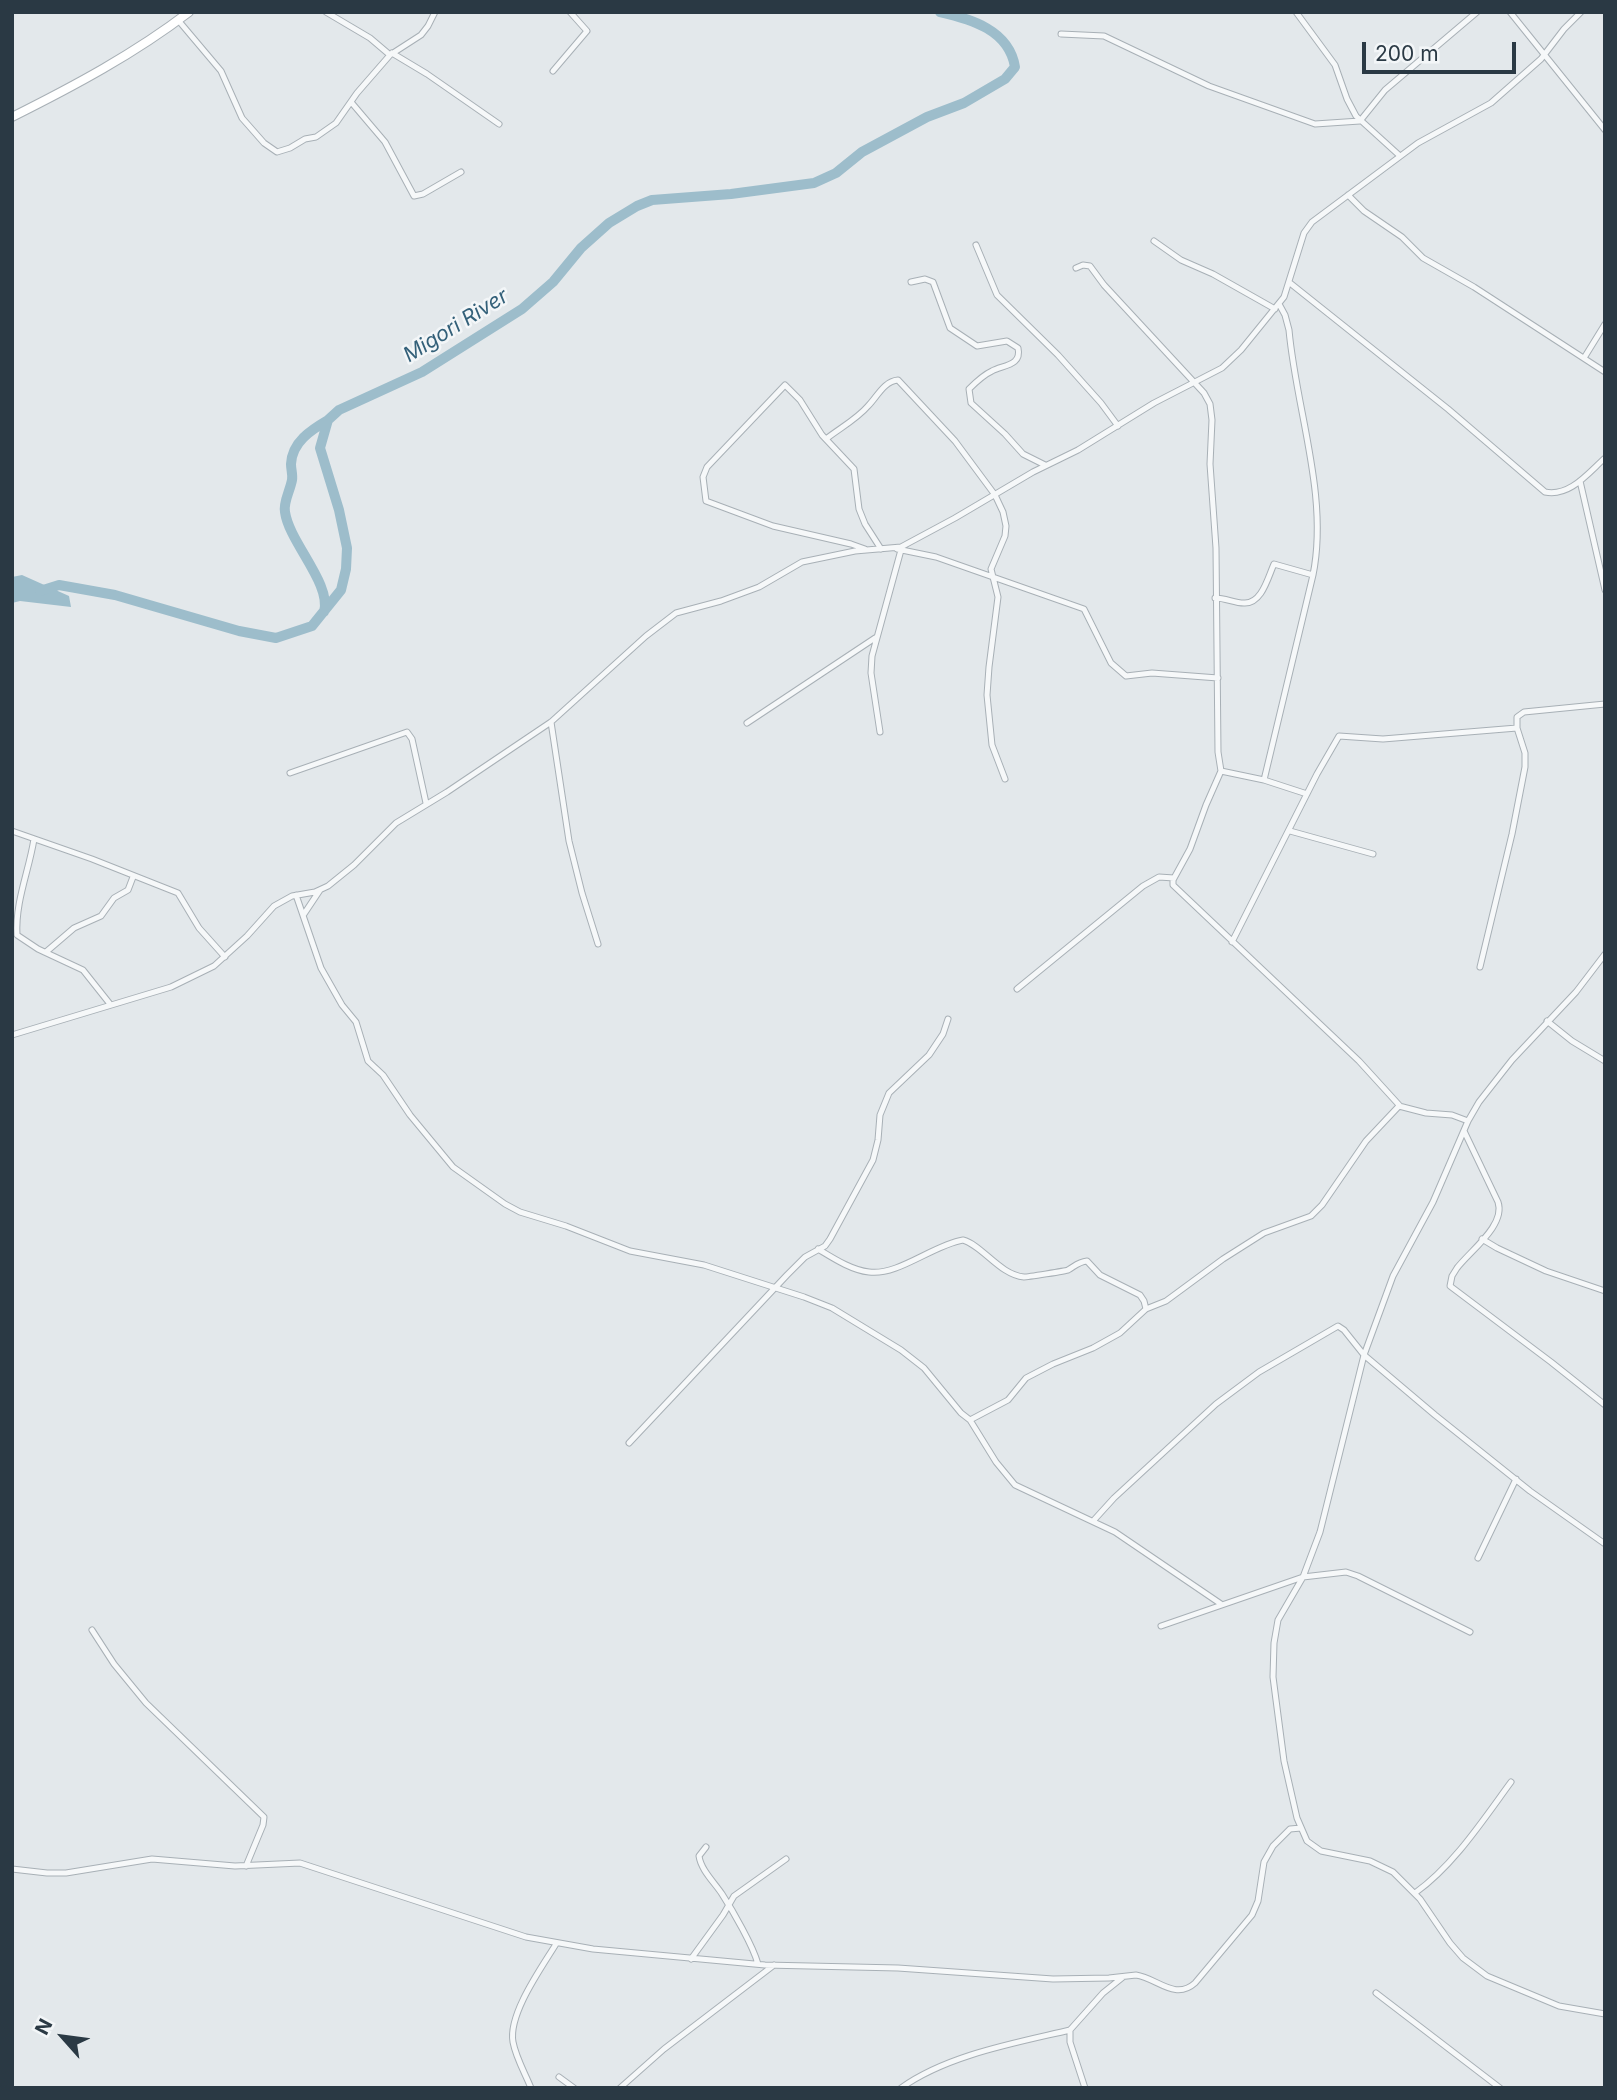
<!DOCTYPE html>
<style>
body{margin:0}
#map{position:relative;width:1617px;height:2100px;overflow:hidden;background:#e3e8eb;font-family:Inter,sans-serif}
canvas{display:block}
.frame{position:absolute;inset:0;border:14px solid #2a3944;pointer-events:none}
.north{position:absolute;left:28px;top:2002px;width:70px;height:70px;-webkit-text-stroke:5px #f3f6f8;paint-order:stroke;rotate:298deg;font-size:19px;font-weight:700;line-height:28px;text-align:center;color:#2a3944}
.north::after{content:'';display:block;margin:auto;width:24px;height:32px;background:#2a3944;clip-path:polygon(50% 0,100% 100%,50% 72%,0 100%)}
.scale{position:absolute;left:1362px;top:42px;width:154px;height:32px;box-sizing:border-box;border:4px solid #2a3944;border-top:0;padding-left:9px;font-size:21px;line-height:24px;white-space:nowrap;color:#2a3944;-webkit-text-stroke:5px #f3f6f8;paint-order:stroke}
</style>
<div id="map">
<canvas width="1617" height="2100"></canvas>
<div class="frame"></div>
<div class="north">N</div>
<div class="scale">200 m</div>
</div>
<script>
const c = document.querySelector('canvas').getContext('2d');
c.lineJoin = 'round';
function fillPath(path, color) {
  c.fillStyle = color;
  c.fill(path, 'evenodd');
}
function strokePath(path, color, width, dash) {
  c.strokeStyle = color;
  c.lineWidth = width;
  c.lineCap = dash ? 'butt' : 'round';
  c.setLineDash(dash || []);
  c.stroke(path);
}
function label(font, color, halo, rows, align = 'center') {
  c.font = font + ' Inter,sans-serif';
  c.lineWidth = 5;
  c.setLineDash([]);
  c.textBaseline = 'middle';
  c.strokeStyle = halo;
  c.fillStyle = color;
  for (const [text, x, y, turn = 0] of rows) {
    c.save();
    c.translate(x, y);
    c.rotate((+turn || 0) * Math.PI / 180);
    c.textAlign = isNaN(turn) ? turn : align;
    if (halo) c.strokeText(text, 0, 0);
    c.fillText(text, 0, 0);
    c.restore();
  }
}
const water = new Path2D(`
 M 22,575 L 69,596 L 71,607 L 20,601 L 12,603 L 12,577 Z`);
const river = new Path2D(`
 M 40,591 L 59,585 L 115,595 L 239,631 L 276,638 L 312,626 L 341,590 L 346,569 L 347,548 L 339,510 L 320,448 L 328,420 L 339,410 L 422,372 L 522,309 L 553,282 L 581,248 L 609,223 L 637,206 L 652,200 L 731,194 L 814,183 L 836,173 L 862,152 L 927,117 L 964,103 L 1005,79 L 1015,67 C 1009,30 971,19 940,12
 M 324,612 C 332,584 289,542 285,512 C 283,502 290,491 292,480 C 293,475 291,470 291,464 C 292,442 311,430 328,420`);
const street = new Path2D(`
 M 326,12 L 370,38 L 390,55
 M 1296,12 L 1335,65 L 1347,99 L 1356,116 L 1400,156
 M 1510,12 L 1605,130
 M 178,20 L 221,71 L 242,118 L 264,143 L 277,152 L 290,148 L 305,139 L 316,137 L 336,123 L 357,93 L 390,55 L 421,35 L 428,26 L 435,12
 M 1061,34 L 1104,36 L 1209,86 L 1315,124 L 1360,121 L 1385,90 L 1477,12
 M 392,53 L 427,74 L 499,124
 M 553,71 L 587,31 L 570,12
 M 351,102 L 385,142 L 414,196 L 423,194 L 461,172
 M 1348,195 L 1364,211 L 1402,237 L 1423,258 L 1474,287 L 1605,372
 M 1154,241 L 1181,260 L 1213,274 L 1275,309
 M 976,245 L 997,295 L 1058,355 L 1101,403 L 1118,426
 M 1076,268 L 1083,265 L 1090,266 L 1104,285 L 1204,393 L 1210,404 L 1212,420 L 1210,464 L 1216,548 L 1218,752 L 1221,771 L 1206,805 L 1190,849 L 1173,880 L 1173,885 L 1359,1061 L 1400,1106
 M 911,282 L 925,279 L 933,282 L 950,328 L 977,346 L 1007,341 L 1018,348 C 1022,366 1003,365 992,371 C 983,375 975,383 969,389 L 971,403 L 1005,434 L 1023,454 L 1045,465
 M 1290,283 L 1448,409 L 1545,492 C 1570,497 1588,473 1605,458
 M 1584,358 L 1605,324
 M 826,439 C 840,428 857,419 868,406 C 877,397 884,381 898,380 L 955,441 L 995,495 L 1003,512 L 1006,526 L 1005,536 L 991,569 L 998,597 L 989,667 L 987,695 L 992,745 L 1005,779
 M 1580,481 L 1605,590
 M 865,549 L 851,544 L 773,526 L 706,501 L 703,477 L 707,467 L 785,385 L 800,400 L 822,435 L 854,469 L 859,509 L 865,524 L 881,549
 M 897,549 L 936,557 L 1084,609 L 1111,663 L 1126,676 L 1152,673 L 1218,678
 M 1215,598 C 1226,598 1234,603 1244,603 C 1262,604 1268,577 1274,564 L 1313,575
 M 551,722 L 569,841 L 582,893 L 598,944
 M 747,723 L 875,638
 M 880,732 L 871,673 L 872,656 L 901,550
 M 1221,771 L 1264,780 L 1307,794
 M 290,773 L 407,732 L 412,739 L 426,803
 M 1264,780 L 1313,575 C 1329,496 1296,409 1289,330 L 1285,315 L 1279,304
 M 12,831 L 92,859 L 178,893 L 199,928 L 225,957
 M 1290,831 L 1373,854
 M 34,839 C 29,871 15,902 17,935 L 38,949 L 83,970 L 110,1004
 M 296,895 L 321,968 L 342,1005 L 356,1022 L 368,1061 L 383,1075 L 410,1115 L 453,1167 L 505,1204 L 520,1212 L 566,1226 L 630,1251 L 704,1265 L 804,1297 L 832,1308 L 901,1350 L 924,1368 L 961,1413 L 970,1420 L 996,1462 L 1015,1485 L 1115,1532 L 1221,1604
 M 304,914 L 320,890
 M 1232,942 L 1317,774 L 1339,736 L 1383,739 L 1517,728 L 1517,717 L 1524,712 L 1605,704
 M 46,952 L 74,928 L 101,916 L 114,898 L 128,890 L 133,877
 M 1605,954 L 1576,992 L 1512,1060 L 1479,1102 L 1468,1121 L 1433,1202 L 1393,1276 L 1364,1355 L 1320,1532 L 1303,1577 L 1278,1620 L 1274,1643 L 1273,1677 L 1284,1761 L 1297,1818 L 1307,1841 L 1321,1851 L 1370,1861 L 1393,1872 L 1420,1899 L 1450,1943 L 1463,1958 L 1487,1976 L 1559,2006 L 1605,2014
 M 1480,967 L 1512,834 L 1525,767 L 1525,753 L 1517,728
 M 1017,989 L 1143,886 L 1159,877 L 1174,878
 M 1547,1021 L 1572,1041 L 1605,1061
 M 12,1035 L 171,987 L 214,966 L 247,936 L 274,906 L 292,896 L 315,892 L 328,886 L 354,865 L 396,823 L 447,792 L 551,722 L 646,636 L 676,613 L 721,601 L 759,587 L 802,562 L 855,551 L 901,547 L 955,518 L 1033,472 L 1078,450 L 1154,403 L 1222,368 L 1241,350 L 1284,297 L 1304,233 L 1312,222 L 1418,143 L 1491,103 L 1541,59 L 1564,29 L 1581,12
 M 1464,1131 L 1498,1202 C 1506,1225 1470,1251 1457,1268 L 1452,1276 L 1450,1286 L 1551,1362 L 1605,1405
 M 1482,1239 L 1497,1248 L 1546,1271 L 1605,1291
 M 818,1249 C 833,1258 851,1270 869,1272 C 898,1276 933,1245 963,1240 C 982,1245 1000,1275 1024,1277 C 1027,1277 1066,1271 1068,1270 C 1075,1266 1078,1262 1087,1261 L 1100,1275 L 1140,1295 L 1144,1301 L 1146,1309
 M 970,1420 L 1008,1400 L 1026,1378 L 1053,1364 L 1093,1348 L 1120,1333 L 1146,1309 L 1166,1301 L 1223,1259 L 1264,1233 L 1311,1216 L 1322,1205 L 1366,1141 L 1399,1106 L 1426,1113 L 1452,1115 L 1468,1121
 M 629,1443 L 787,1275 L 805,1257 L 825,1246 L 830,1239 L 873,1160 L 878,1140 L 880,1115 L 889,1093 L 929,1055 L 943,1034 L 948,1019
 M 1094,1520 L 1114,1498 L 1216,1404 L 1259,1372 L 1338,1326 L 1344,1330 L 1364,1355 L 1435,1415 L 1530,1491 L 1605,1544
 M 1478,1558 L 1516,1479
 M 1161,1626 L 1303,1577 L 1346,1572 L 1358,1576 L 1470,1632
 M 92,1630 L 114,1664 L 146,1703 L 264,1817 L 263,1825 L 246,1866
 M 706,1847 L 699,1856 C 701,1870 714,1882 722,1894 C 733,1911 753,1946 758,1964
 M 12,1869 L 47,1873 L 66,1873 L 152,1859 L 235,1866 L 300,1863 L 526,1937 L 593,1949 L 765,1965 L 898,1968 L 1053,1979 L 1109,1978 L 1136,1975 C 1157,1978 1175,2001 1195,1983 L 1252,1915 L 1258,1901 L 1264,1862 L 1273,1846 L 1290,1829 L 1301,1828
 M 1415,1893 C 1454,1865 1483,1820 1511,1782
 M 691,1959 L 723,1915 L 734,1896 L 786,1859
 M 1376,1993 L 1500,2088
 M 559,2077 L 574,2088
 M 531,2088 C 525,2073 516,2058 513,2042 C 508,2014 542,1967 556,1944
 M 620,2088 L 664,2049 L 774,1965
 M 901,2088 C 947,2055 1015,2043 1070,2030
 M 1085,2088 L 1070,2042 L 1070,2030 L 1103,1993 L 1123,1977`);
const secondary = new Path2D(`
 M 12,117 C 74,86 134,54 189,12`);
const waterNames = [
 ["Migori River",456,326,-32]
];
fillPath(water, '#9dbdcb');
strokePath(river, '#9dbdcb', 10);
strokePath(street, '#a8b0b6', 7);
strokePath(secondary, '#a8b0b6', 10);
strokePath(street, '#f6f8f9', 5);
strokePath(secondary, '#fff', 8);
label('italic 21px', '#336079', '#f3f6f8', waterNames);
</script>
